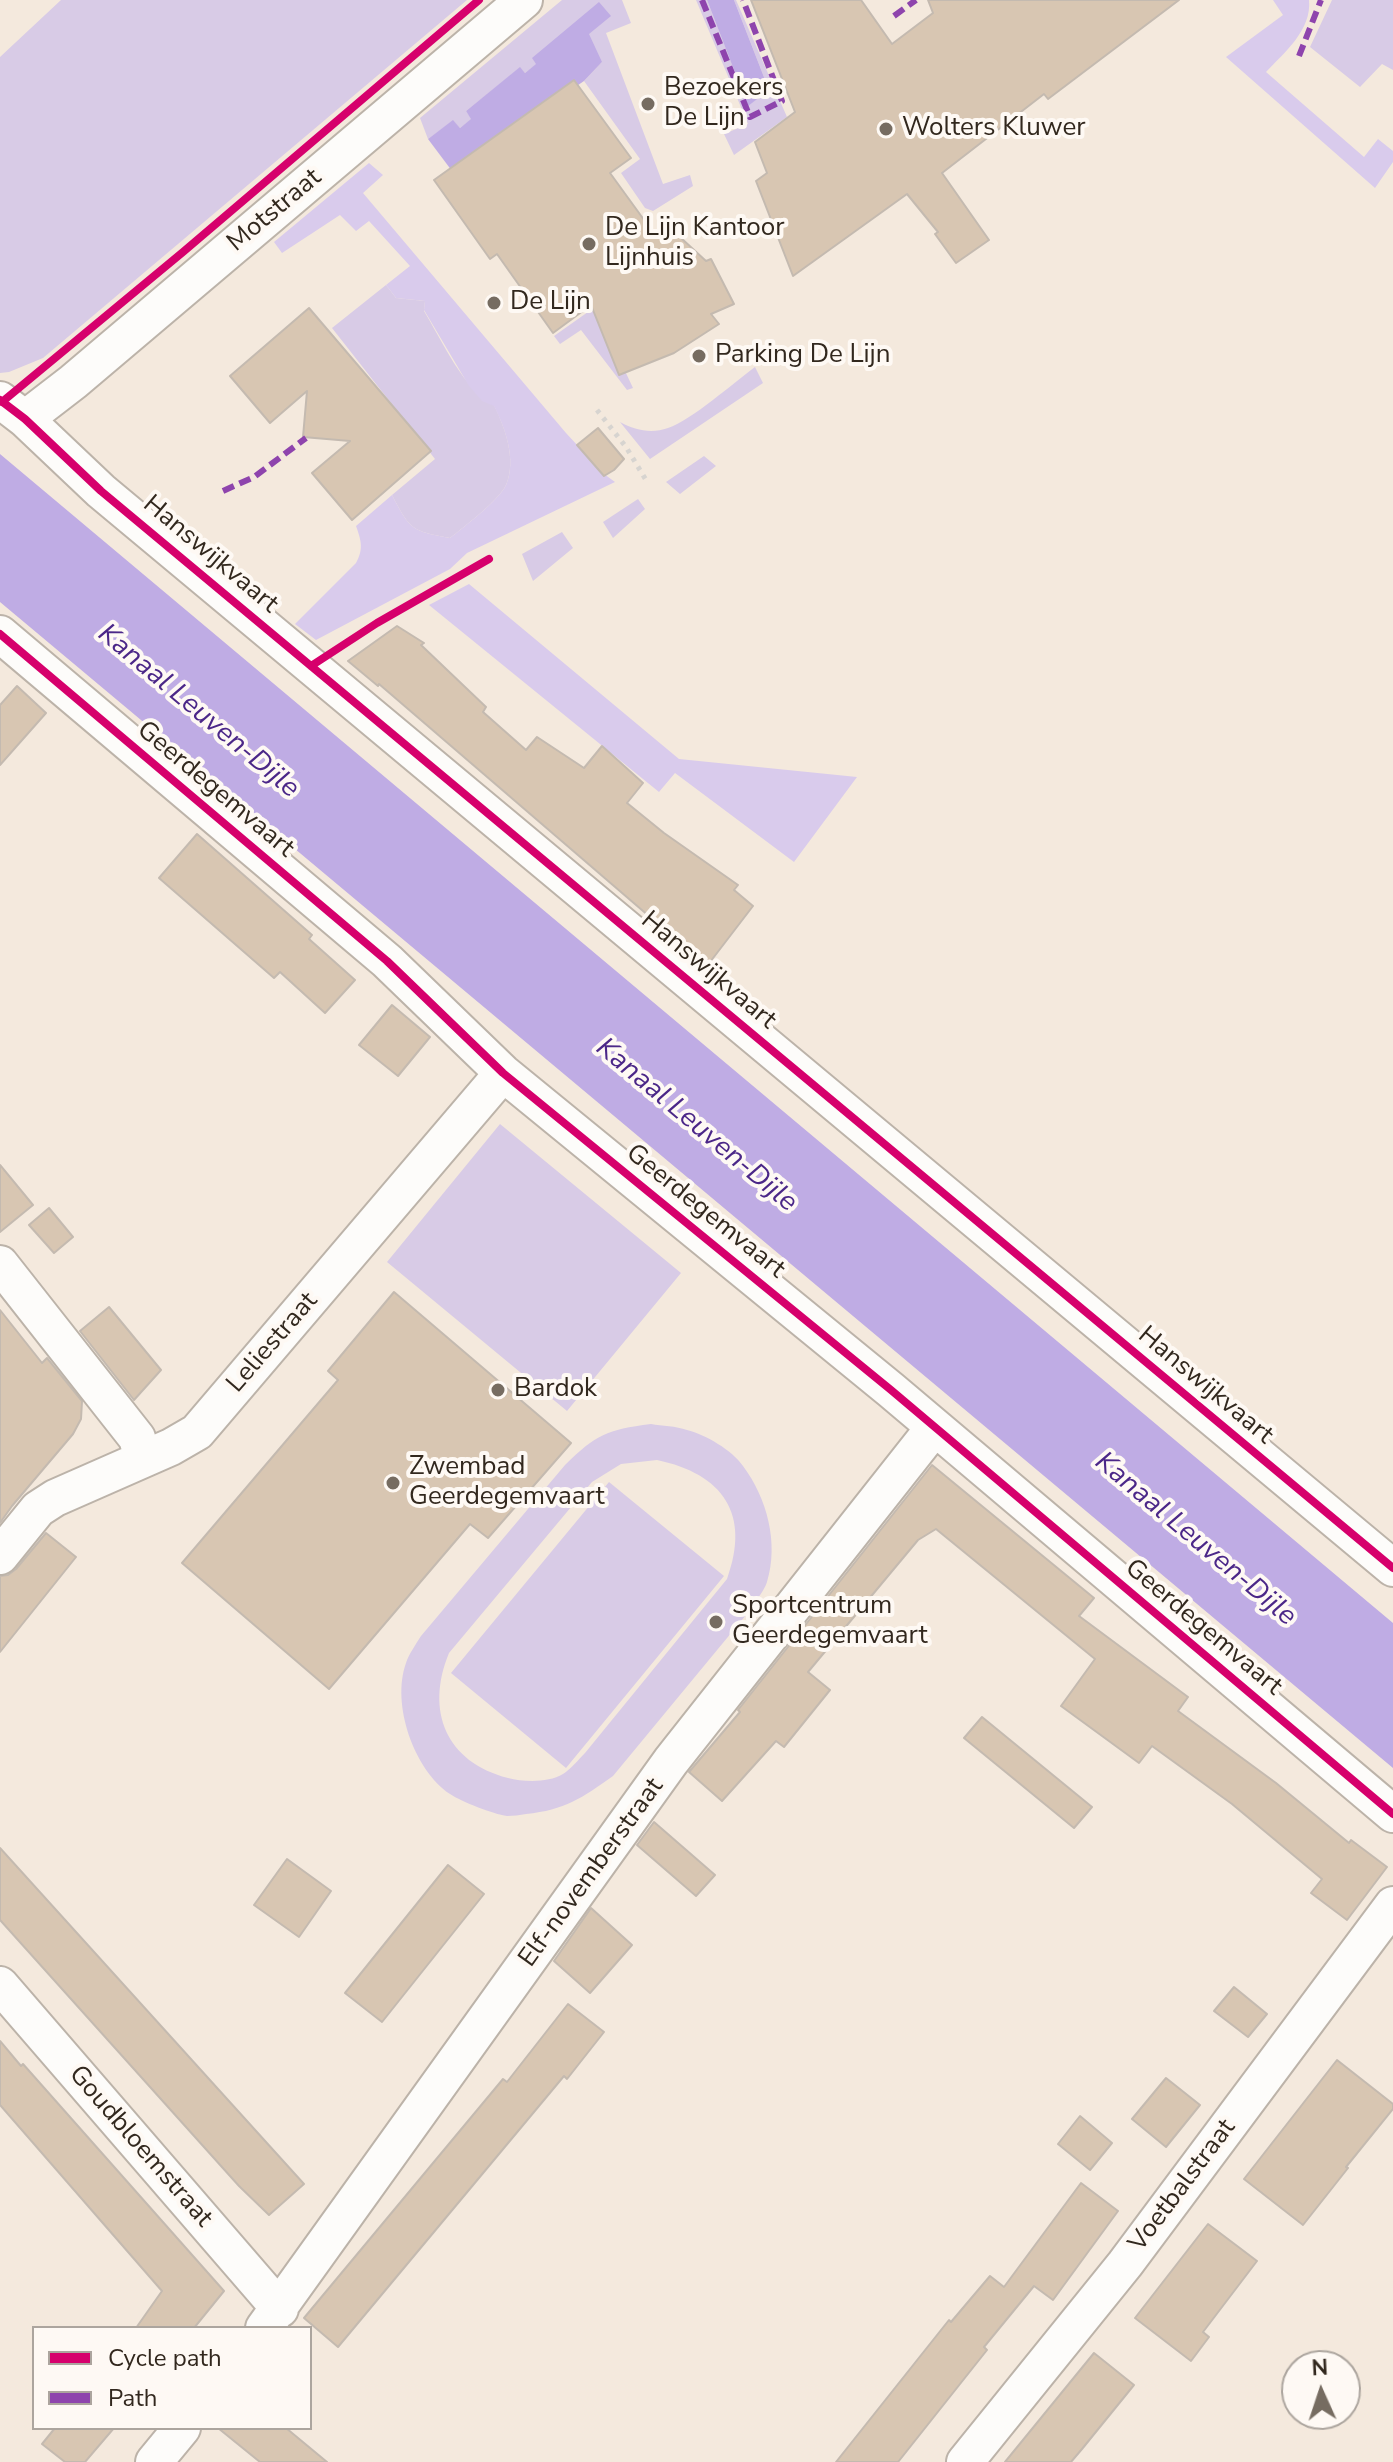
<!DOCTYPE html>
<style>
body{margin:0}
#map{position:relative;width:1393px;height:2462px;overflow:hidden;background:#f4e9dd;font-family:"Nunito Sans",sans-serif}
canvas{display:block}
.legend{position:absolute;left:32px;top:2326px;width:280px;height:104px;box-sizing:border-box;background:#fef9f4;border:2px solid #aca59e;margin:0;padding:10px 14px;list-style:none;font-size:24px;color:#32281e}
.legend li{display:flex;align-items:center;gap:16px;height:40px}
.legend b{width:40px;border:2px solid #aca59e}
.north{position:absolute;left:1281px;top:2350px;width:80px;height:80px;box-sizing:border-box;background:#fef9f4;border:2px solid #aca59e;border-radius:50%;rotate:357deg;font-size:22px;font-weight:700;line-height:32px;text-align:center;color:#32281e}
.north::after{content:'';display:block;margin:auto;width:28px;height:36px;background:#766c61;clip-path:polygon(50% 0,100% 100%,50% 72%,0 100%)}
</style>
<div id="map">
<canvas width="1393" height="2462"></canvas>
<ul class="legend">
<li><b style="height:10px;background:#d6006c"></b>Cycle path</li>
<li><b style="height:10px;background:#8e44ad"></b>Path</li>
</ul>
<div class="north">N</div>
</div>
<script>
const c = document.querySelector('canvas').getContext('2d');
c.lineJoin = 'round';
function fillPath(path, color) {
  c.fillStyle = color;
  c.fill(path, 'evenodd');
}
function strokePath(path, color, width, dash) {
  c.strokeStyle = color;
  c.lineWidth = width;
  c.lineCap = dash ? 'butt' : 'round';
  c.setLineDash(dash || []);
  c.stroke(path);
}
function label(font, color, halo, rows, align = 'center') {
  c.font = font + ' "Nunito Sans",sans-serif';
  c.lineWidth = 8;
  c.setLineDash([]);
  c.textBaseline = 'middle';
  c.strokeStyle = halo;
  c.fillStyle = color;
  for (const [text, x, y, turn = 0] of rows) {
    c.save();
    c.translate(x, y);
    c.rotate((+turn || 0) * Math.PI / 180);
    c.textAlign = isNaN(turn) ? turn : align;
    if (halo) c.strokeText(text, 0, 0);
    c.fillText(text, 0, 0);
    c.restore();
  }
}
const green = new Path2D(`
 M 61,0 L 467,0 L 43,358 L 9,372 L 0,373 L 0,57 Z
 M 562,0 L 622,0 L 631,23 L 606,33 L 663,184 L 690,175 L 693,186 L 653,211 L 645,208 L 621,173 L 640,159 L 584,81 L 602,62 L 533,59 L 537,64 L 525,73 L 520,68 L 466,111 L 472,119 L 460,128 L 453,121 L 428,139 L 420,118 Z
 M 696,0 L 707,0 L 748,105 L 769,90 L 734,0 L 736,0 L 787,117 L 734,155 L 724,134 L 748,124 Z
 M 1332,0 L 1393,0 L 1393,70 L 1382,64 L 1360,87 L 1310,47 Z
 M 386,285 L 396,298 L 425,301 L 424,311 C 440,337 466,394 494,405 C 505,428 517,460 506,485 C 499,500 464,527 450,538 C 412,531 410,530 392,495 L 435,459 L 332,328 Z
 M 595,307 L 633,388 L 627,390 L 581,330 L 560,344 L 554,336 Z
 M 755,367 L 763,383 L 650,459 L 620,422 C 635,430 651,434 668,428 C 692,420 733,383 755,367 Z
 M 704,456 L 716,466 L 680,494 L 666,482 Z
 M 638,499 L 645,509 L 613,538 L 603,522 Z
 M 562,532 L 573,548 L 533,581 L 522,554 Z
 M 500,1124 L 681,1273 L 567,1411 L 387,1262 Z
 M 651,1424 C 662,1426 676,1426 687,1430 C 706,1435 732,1450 743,1466 C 767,1498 779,1543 767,1582 C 764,1591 756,1600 751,1609 L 613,1776 C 582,1798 565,1810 526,1814 C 520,1815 513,1816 507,1816 C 493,1814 462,1802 450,1794 C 414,1770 391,1704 406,1663 C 409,1654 416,1644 421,1636 L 565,1465 C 597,1434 606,1430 651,1424 ZM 657,1460 C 723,1474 751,1514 727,1579 L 585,1753 C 578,1760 571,1769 563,1774 C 548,1783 524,1782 508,1778 C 446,1762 425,1711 449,1653 L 592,1482 L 621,1464 Z
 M 609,1482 L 724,1576 L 566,1768 L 451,1673 Z`);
const forest = new Path2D(`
 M 1273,0 L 1309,0 C 1312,30 1284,53 1266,72 L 1364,157 L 1378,139 L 1393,151 L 1393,162 L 1375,188 L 1226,57 L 1283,15 Z
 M 369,163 L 383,175 L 363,193 L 566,433 L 604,474 L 615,482 L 467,553 L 450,569 L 316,640 L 295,624 L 356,563 C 364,549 361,540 356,526 L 392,495 C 410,530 412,531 450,538 C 464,527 499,500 506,485 C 517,460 505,428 494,406 L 482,401 L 469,386 L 424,310 L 425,301 L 396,298 L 386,285 L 410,266 L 369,221 L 356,231 L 340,215 L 282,253 L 274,242 Z
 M 469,584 L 679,759 L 857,777 L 794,862 L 675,773 L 659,792 L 429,605 Z`);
const water = new Path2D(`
 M 707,0 L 734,0 L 769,90 L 748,106 Z
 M 599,2 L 611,16 L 589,34 L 602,62 L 584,81 L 452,171 L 428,139 L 453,120 L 460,128 L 471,119 L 466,111 L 520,67 L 525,73 L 536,64 L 532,58 Z
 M 0,454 L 1393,1623 L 1393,1768 L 0,602 Z`);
const building = new Path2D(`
 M 751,0 L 861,0 L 892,44 L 933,13 L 928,0 L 1179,0 L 1048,99 L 1044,94 L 942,173 L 989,240 L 956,263 L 935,234 L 938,232 L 907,194 L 793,276 L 756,181 L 767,173 L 755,142 L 795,112 Z
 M 574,80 L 631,158 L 610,173 L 655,235 L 668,226 L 706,261 L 711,259 L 734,304 L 711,314 L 719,324 L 674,353 L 619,375 L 591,305 L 553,333 L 497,254 L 490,259 L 434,180 Z
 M 309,308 L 431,451 L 352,520 L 312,473 L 350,441 L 303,437 L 307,391 L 270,423 L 230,376 Z
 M 598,428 L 624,459 L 614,470 L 604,476 L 577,445 Z
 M 397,626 L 424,643 L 421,645 L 486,707 L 483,712 L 526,750 L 537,737 L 584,768 L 602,746 L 643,783 L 627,803 L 664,833 L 738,885 L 734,890 L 753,906 L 707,966 L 379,684 L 378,686 L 348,661 Z
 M 17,686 L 46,713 L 0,765 L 0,705 Z
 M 197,834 L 312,935 L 309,939 L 355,980 L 325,1013 L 280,972 L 274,978 L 159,878 Z
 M 392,1005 L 430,1037 L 398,1076 L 359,1045 Z
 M 0,1165 L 33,1205 L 0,1232 Z
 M 49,1208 L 73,1237 L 54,1253 L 29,1225 Z
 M 394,1292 L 571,1443 L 488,1538 L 470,1524 L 329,1689 L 182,1563 L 338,1380 L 328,1371 Z
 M 109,1307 L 161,1370 L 134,1400 L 80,1331 Z
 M 0,1310 L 42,1363 L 47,1358 L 82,1401 L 81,1419 L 73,1434 L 12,1506 L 0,1523 Z
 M 932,1465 L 1094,1598 L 1079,1616 L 1188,1697 L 1178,1711 L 1276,1783 L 1349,1843 L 1351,1840 L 1387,1867 L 1347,1920 L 1311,1893 L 1322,1879 L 1232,1804 L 1152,1746 L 1139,1763 L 1061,1706 L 1095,1659 L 936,1529 L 918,1540 L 808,1672 L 830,1690 L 784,1747 L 776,1741 L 722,1801 L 689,1772 L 740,1712 L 738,1710 Z
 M 46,1533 L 76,1557 L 0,1652 L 0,1576 L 8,1575 L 16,1569 Z
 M 982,1717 L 1092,1807 L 1074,1828 L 964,1738 Z
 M 654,1822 L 715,1875 L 696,1896 L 637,1845 Z
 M 0,1848 L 304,2184 L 269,2215 L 239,2186 L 0,1920 Z
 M 287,1859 L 331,1891 L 299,1937 L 254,1905 Z
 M 448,1865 L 484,1894 L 382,2022 L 345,1993 Z
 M 591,1908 L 632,1945 L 590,1993 L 554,1961 Z
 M 1234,1987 L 1267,2014 L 1248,2037 L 1214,2011 Z
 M 568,2004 L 604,2032 L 567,2079 L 564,2076 L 338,2347 L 304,2318 L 503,2079 L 507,2082 Z
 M 0,2041 L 21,2066 L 23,2064 L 224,2291 L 194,2328 L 136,2328 L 162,2291 L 0,2105 Z
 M 1337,2060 L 1393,2104 L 1393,2109 L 1346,2167 L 1348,2168 L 1303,2225 L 1244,2179 Z
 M 1166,2078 L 1200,2105 L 1166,2147 L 1132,2119 Z
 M 1080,2116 L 1112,2143 L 1090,2170 L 1058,2144 Z
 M 1081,2183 L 1118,2211 L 1053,2300 L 1034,2286 L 984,2347 L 987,2350 L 898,2462 L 836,2462 L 949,2320 L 951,2322 L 990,2276 L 1004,2287 Z
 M 1208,2224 L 1257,2261 L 1203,2332 L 1209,2337 L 1191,2361 L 1135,2318 Z
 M 1094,2353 L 1134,2385 L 1082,2449 L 1071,2462 L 1005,2462 Z
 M 55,2428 L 114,2428 L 85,2462 L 65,2462 L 42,2444 Z
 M 218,2428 L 286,2428 L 327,2462 L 260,2462 Z`);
const path = new Path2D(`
 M 597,410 L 626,447 L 646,480`);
const street = new Path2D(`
 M 0,400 L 25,419 L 101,491 L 1393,1568
 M 25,419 L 73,382 L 524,0
 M 0,634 L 387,961 L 503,1073 L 891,1390 L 1393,1814
 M 0,1264 L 137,1438 L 143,1459
 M 0,1556 L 38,1509 L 55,1498 L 171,1447 L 197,1432 L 503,1073
 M 0,1985 L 280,2309
 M 264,2328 L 671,1761 L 934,1428
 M 154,2462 L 182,2428
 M 965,2462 L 1125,2264 L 1393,1905`);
const quiet = new Path2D(`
 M 702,0 L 750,117 L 782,101 L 743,0
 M 894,16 L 916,0
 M 1299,56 L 1321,0
 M 223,491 L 254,477 L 306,438`);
const cycleway = new Path2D(`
 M 0,400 L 25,419 L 101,491 L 1393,1568
 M 2,402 L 183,252 L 479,0
 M 0,634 L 387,961 L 503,1073 L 891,1390 L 1393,1814
 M 311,666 L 377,623 L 489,559`);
const markers = [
 [648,104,8,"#766c61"],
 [886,129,8,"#766c61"],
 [589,244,8,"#766c61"],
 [494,303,8,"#766c61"],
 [699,356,8,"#766c61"],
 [498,1390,8,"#766c61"],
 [393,1483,8,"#766c61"],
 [716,1622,8,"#766c61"]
];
const poiNames = [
 ["Bezoekers",664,89],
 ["De Lijn",664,119],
 ["Wolters Kluwer",902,129],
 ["De Lijn Kantoor",605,229],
 ["Lijnhuis",605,259],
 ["De Lijn",510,303],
 ["Parking De Lijn",715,356],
 ["Bardok",514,1390],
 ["Zwembad",409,1468],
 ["Geerdegemvaart",409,1498],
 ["Sportcentrum",732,1607],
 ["Geerdegemvaart",732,1637]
];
const streetNames = [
 ["Motstraat",275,211,-40],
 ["Hanswijkvaart",210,555,40],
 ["Geerdegemvaart",215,790,40],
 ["Hanswijkvaart",708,971,40],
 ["Geerdegemvaart",705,1212,39],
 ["Leliestraat",273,1343,-49],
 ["Hanswijkvaart",1205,1386,40],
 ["Geerdegemvaart",1203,1628,40],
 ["Elf-novemberstraat",592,1873,-54],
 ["Goudbloemstraat",140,2147,49],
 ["Voetbalstraat",1183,2186,-53]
];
const waterNames = [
 ["Kanaal Leuven-Dijle",198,712,40],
 ["Kanaal Leuven-Dijle",696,1126,40],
 ["Kanaal Leuven-Dijle",1195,1540,40]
];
fillPath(green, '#d8cbe6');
fillPath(forest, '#d9cbec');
fillPath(water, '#bface4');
fillPath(building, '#d8c6b2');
strokePath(building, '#c4bab0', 2);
strokePath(street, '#bcb3a9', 40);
strokePath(path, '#d7d4d0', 5, [4, 6]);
strokePath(street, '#fdfcfa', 36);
strokePath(quiet, '#8e44ad', 6, [12, 6]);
strokePath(cycleway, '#d6006c', 8);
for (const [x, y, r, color] of markers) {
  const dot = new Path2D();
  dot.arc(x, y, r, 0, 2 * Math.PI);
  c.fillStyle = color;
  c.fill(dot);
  strokePath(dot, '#fef9f4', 3);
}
label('26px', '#32281e', '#fef9f4', poiNames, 'left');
label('26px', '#32281e', '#fef9f4', streetNames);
label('italic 28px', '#4b2788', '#fef9f4', waterNames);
</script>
